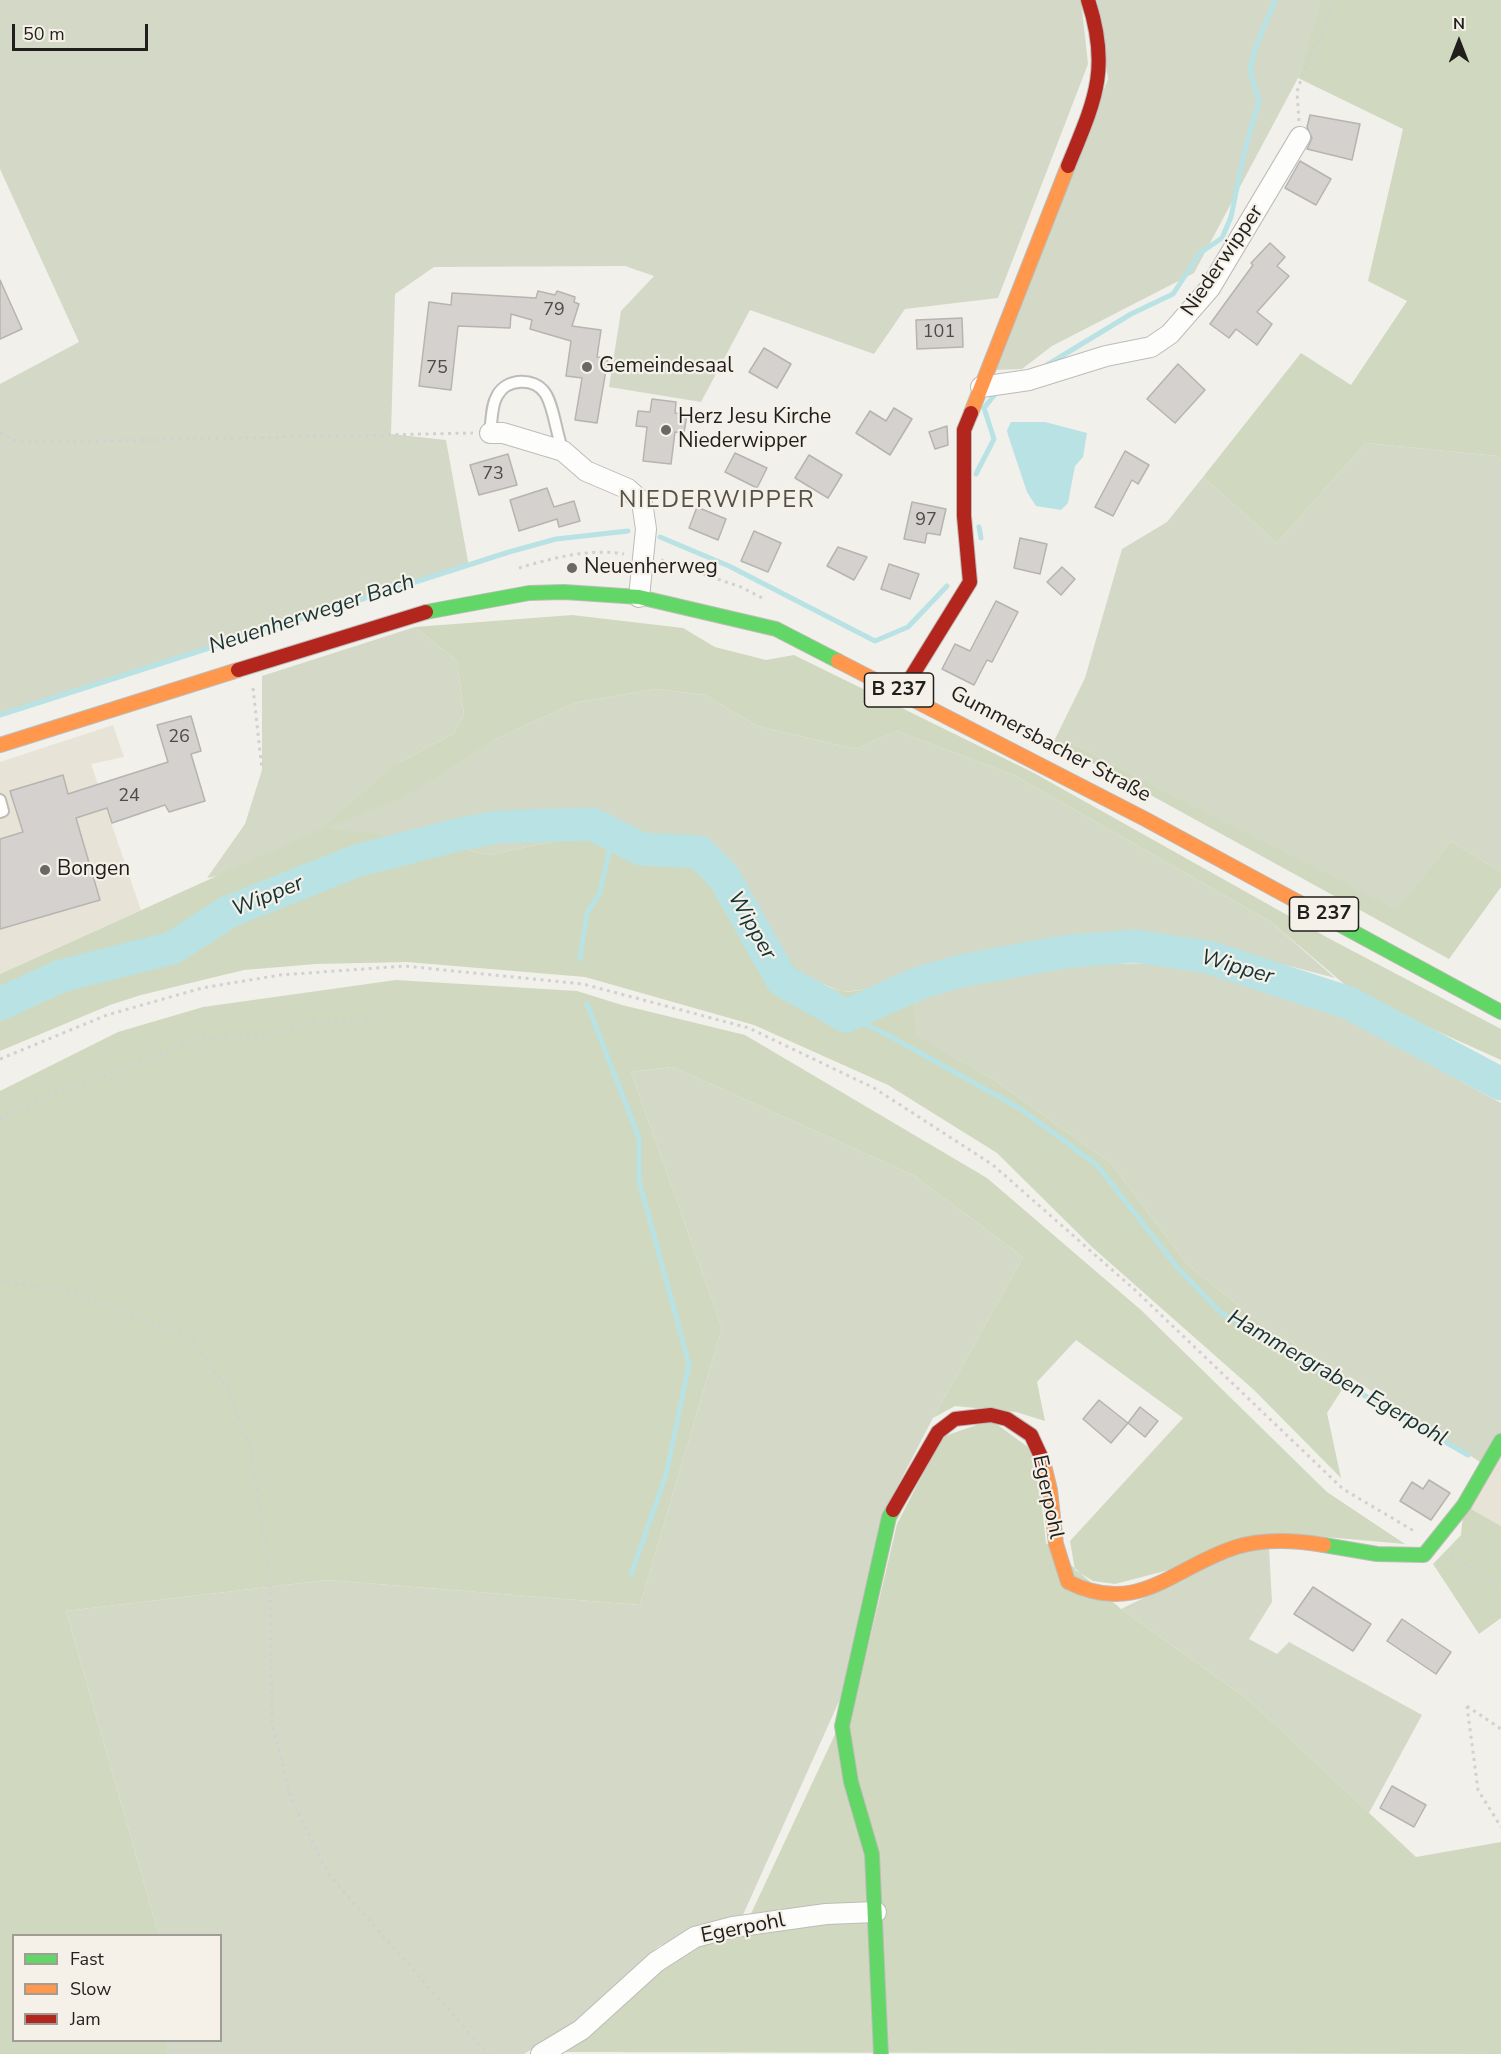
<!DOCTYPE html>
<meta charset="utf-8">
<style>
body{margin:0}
#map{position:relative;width:1501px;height:2054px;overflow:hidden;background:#f2f0eb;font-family:"Nunito Sans",sans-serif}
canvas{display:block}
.legend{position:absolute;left:12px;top:1934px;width:210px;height:108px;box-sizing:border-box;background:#f5f1e8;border:2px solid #a09d96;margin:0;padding:8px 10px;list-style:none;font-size:18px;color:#201f1c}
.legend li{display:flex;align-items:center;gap:12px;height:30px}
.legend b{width:30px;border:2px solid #a09d96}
.north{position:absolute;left:1429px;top:12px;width:60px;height:60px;-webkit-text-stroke:4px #f5f1e8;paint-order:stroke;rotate:0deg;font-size:16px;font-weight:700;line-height:24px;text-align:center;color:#201f1c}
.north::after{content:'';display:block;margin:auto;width:21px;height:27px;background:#201f1c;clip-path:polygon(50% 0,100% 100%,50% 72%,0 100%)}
.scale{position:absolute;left:12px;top:24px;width:136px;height:27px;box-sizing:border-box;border:3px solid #201f1c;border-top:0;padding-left:8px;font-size:18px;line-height:21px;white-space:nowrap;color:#201f1c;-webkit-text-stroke:4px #f5f1e8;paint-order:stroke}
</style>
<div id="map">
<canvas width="1501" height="2054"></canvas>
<ul class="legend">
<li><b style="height:8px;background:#63d668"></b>Fast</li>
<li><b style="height:8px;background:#ff974d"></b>Slow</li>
<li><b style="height:8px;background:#b3261e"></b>Jam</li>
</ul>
<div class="north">N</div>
<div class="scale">50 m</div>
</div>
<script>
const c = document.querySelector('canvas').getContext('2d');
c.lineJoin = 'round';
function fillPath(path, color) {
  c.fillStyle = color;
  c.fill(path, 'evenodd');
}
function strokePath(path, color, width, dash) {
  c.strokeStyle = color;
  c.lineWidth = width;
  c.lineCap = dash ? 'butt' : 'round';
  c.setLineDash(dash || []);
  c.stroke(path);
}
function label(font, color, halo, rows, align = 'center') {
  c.font = font + ' "Nunito Sans",sans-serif';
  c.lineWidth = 4.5;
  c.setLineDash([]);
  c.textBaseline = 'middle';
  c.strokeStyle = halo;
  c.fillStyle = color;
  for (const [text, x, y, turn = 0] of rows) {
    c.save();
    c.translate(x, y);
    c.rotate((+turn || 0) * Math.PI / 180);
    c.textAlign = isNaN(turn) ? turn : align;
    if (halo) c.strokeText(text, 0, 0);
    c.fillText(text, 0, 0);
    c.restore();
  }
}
const built = new Path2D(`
 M 113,725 L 124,757 L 91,764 L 141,910 L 0,974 L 0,762 Z
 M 1501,1441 L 1501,1526 L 1464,1505 Z`);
const green = new Path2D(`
 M 0,0 L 1081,0 L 1088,64 L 998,298 L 905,309 L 874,354 L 750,310 L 701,402 L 609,387 L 621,311 L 654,276 L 625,266 L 434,267 L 395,294 L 391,434 L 446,440 L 469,567 L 0,717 L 0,384 L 79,342 L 0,169 Z
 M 1097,0 L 1322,0 L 1323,4 L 1298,78 L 1194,273 L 1052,346 L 1022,369 L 994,370 L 1108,79 Z
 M 1366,443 L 1497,456 L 1501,460 L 1501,872 L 1451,841 L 1397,911 L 1070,742 L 1065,748 L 1054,741 L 1085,678 L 1122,549 L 1167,522 L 1203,477 L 1277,543 Z
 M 415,627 L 457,661 L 464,715 L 453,734 L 396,764 L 494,740 L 574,703 L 657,689 L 705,695 L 757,726 L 855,749 L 897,731 L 1014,775 L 1271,922 L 1335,978 L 1210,945 L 1124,939 L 1047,945 L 920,973 L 869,989 L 843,992 L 813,980 L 784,956 L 722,850 L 612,829 L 489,855 L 421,839 L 207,878 L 245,824 L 262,770 L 262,676 Z
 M 1153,963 L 1219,970 L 1343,1017 L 1501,1103 L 1501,1441 L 1486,1466 L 1350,1377 L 1263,1325 L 1188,1265 L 1111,1163 L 993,1079 L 914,1035 L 914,1007 L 927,988 L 1058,965 Z
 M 673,1067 L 913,1175 L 1023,1257 L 933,1418 L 883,1514 L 850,1677 L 742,1917 L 659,1946 L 574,2024 L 524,2054 L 166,2054 L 166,2041 L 220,2040 L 220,1936 L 159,1935 L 66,1611 L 327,1580 L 640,1605 L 722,1328 L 631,1072 Z
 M 1269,1548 L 1272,1602 L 1249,1639 L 1277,1654 L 1289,1642 L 1422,1715 L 1369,1813 L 1249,1700 L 1121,1609 L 1242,1550 Z`);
const forest = new Path2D(`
 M 1322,0 L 1501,0 L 1501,460 L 1497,456 L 1366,443 L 1277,543 L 1203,477 L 1301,353 L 1351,385 L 1407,301 L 1368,281 L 1403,129 L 1298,78 Z
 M 572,615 L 683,628 L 715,647 L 766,660 L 794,655 L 1034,773 L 1330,939 L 1501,1029 L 1501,1060 L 1357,995 L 1271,922 L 1014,775 L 897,731 L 855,749 L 757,726 L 705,695 L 657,689 L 574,703 L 494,740 L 402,798 L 324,828 L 421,839 L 489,855 L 612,829 L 722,850 C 752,901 779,975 841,991 C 849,993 860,990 869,989 L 887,1009 L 927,988 L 914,1007 L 915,1035 L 993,1079 L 1111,1163 L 1188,1265 L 1263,1325 L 1350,1377 L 1327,1413 L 1341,1478 L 1254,1390 L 1092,1247 L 997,1153 L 888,1085 L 754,1025 L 585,977 L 407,962 L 316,964 L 244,970 L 141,995 L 110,1005 L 0,1051 L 0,974 L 323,828 L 396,764 L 453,734 L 464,715 L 457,661 L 415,627 Z
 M 1070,742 L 1397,910 L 1451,841 L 1501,872 L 1501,887 L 1449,959 L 1065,748 Z
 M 396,980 L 577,991 L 622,1005 L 745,1035 L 987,1178 L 1141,1310 L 1327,1492 L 1405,1544 L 1303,1535 L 1115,1584 L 1093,1581 L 1075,1570 L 1070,1541 L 1183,1418 L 1076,1340 L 1037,1382 L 1045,1421 L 1016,1412 L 955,1406 L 933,1418 L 1023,1257 L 913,1175 L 673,1067 L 631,1072 L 722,1328 L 640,1605 L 327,1580 L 66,1611 L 159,1935 L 14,1936 L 14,2040 L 166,2041 L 166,2054 L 0,2054 L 0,1091 L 118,1032 L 203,1007 Z
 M 991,1420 L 1036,1453 L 1046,1543 L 1121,1609 L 1249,1700 L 1416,1857 L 1501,1842 L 1501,2054 L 566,2052 L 659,1965 L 703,1942 L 741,1935 L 860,1681 L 897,1524 L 942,1437 Z
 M 1464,1505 L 1501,1526 L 1501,1618 L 1479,1634 L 1433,1564 L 1461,1535 Z`);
const water = new Path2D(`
 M 1011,422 L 1045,422 L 1087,433 L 1083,457 L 1075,466 L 1068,503 L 1061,510 L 1036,506 L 1027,492 L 1008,435 L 1007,430 Z`);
const stream = new Path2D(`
 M 1047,365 L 1131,314 L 1173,294 L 1200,253 L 1222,238 L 1231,217 L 1244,153 L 1259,101 L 1250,70 L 1255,49 L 1275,0
 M 976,474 L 994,439 L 984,408 L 996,393
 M 979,527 L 981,538
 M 660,537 L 729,566 L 875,641 L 908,627 L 947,586
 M 0,715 L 509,552 L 556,539 L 628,531
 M 580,959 L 587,913 L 600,892 L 613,834
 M 587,1004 L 639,1138 L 639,1181 L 689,1364 L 666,1475 L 631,1574
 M 846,1016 L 888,1035 L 1019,1108 L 1097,1165 L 1176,1266 L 1221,1313 L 1468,1455`);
const river = new Path2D(`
 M 0,1004 L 61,976 L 172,948 L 228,912 L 356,861 L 457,835 L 497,827 L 592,824 L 641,849 L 699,852 L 724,877 L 782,980 L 846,1016 L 919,983 L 961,971 L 1063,952 L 1134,946 L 1208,957 L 1349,1003 L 1501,1084`);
const building = new Path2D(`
 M 1310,115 L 1360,124 L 1352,160 L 1307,149 L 1312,138 L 1307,127 Z
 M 1300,161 L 1331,179 L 1316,205 L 1285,188 Z
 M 1270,243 L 1285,257 L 1277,266 L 1289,276 L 1257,312 L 1272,324 L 1257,345 L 1236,329 L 1229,338 L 1210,324 L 1253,265 L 1251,263 Z
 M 0,280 L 22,329 L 0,339 Z
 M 538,291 L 555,295 L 557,291 L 575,297 L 574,302 L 579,304 L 572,326 L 601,330 L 597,357 L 608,358 L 597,423 L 575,420 L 582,378 L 566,376 L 571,341 L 530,329 L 532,320 L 511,314 L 510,328 L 458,326 L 451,390 L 419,386 L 429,302 L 451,305 L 452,293 L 536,298 Z
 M 962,318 L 963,347 L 917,349 L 916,320 Z
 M 764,348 L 791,364 L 777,388 L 749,372 Z
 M 1178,364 L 1205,390 L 1175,423 L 1147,399 Z
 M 652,399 L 676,402 L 675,413 L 687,415 L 684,433 L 675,432 L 671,464 L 643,461 L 647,427 L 636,426 L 638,411 L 650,412 Z
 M 894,408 L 912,419 L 890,455 L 856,433 L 870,411 L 886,421 Z
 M 947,426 L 948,445 L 935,449 L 929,432 Z
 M 1125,451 L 1149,465 L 1138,484 L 1132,480 L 1113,516 L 1095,507 Z
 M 735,453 L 767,468 L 757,488 L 725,472 Z
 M 508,454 L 517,485 L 479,495 L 470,465 Z
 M 809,455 L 842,475 L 828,498 L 795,478 Z
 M 547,488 L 554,507 L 574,501 L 580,521 L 559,527 L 557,519 L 519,531 L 510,500 Z
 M 912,502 L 946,509 L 940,535 L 927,533 L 925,543 L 904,539 Z
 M 697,507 L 726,519 L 718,540 L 689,528 Z
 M 754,531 L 781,543 L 768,572 L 741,561 Z
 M 1020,538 L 1047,544 L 1040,574 L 1014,568 Z
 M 838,547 L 867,557 L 854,580 L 827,566 Z
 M 889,564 L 919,574 L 910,599 L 881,589 Z
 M 1062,567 L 1075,579 L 1061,595 L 1047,582 Z
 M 996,601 L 1018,612 L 992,662 L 987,660 L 974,685 L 942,669 L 955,644 L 970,651 Z
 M 191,716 L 201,751 L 191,754 L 205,801 L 169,812 L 165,805 L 112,823 L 107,808 L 76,818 L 100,900 L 0,929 L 0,839 L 23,832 L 10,791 L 63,775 L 68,794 L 168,762 L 157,725 Z
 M 1099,1400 L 1128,1423 L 1111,1443 L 1083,1419 Z
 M 1140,1407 L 1158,1421 L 1145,1437 L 1128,1423 Z
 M 1429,1480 L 1450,1493 L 1431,1520 L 1400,1501 L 1412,1482 L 1423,1489 Z
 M 1313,1587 L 1371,1624 L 1353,1651 L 1294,1614 Z
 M 1402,1619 L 1451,1652 L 1436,1674 L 1387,1641 Z
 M 1392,1786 L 1426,1805 L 1414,1827 L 1380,1808 Z`);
const path = new Path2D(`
 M 1299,121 L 1297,92 L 1303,73 L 1325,29 L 1332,0
 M 0,433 L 16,441 L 51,442 L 473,433
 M 661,560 L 741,587 L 764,599
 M 519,568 C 552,558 591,548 624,554
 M 253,688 L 262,770
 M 0,1059 L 107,1015 L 202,988 L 280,975 L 405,966 L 583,984 L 749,1028 L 874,1088 L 993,1165 L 1135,1290 L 1343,1489 L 1414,1531
 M 0,1119 L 37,1101 L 199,1039 L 269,1035 L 308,1022 L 379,1021
 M 0,1281 L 67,1291 L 189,1336 L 229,1391 L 251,1450 L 270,1576 L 272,1722 L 291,1798 L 329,1875 L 488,2054
 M 1451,1556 L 1501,1588
 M 1467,1706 L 1478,1790 L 1501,1827
 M 1467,1706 L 1501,1729`);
const lane = new Path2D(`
 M 490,433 C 492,421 491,406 497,396 C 506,378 534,377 545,393 C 554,406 556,434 563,451
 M 0,800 L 3,811 L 0,812`);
const street = new Path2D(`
 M 981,387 L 1029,380 L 1106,356 L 1151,347 L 1170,334 L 1210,288 L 1300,137
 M 490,433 L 503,433 L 563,451 L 586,471 L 628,489 L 642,502 L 646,529 L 639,597
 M 541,2054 L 581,2030 L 656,1962 L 695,1937 L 733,1927 L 826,1914 L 876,1912`);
const fast = new Path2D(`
 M 426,612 L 529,593 L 564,592 L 639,597 L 776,629 L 838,661
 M 1298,902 L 1501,1012
 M 1324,1545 L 1377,1554 L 1424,1555 L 1464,1505 L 1501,1441
 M 881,2054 L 872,1854 L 851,1782 L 842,1726 L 889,1517 L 893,1510`);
const slow = new Path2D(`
 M 971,413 L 1068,166
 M 838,661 L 1145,819 L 1298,902
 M 0,745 L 238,670
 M 1043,1461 L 1050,1490 L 1056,1544 L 1068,1582 C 1139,1617 1173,1567 1236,1547 C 1265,1538 1295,1540 1324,1545`);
const jam = new Path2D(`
 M 1068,166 C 1094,102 1111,70 1088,0
 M 238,670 L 426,612
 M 902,692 L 970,582 L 964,516 L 964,430 L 971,413
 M 893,1510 L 938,1432 L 955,1419 L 991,1415 L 1007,1419 L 1031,1435 L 1043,1461`);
const markers = [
 [587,367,6,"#6a6864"],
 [666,430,6,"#6a6864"],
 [572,568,6,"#6a6864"],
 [45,870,6,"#6a6864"]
];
const numberNames = [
 ["79",554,311],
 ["101",939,333],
 ["75",437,369],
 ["73",493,475],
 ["97",926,521],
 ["26",179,738],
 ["24",129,797]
];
const shields = [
 [899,690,69],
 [1324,914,69]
];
const shieldNames = [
 ["B 237",899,690],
 ["B 237",1324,914]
];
const streetNames = [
 ["Niederwipper",1223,261,-56],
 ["Gummersbacher Straße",1050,745,28],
 ["Egerpohl",1047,1497,78],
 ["Egerpohl",743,1929,-11]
];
const poiNames = [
 ["Gemeindesaal",599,367],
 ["Herz Jesu Kirche",678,418],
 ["Niederwipper",678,442],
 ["Neuenherweg",584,568],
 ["Bongen",57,870]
];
const waterNames = [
 ["Neuenherweger Bach",312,615,-18],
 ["Wipper",268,897,-22],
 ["Wipper",751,926,60],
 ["Wipper",1237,968,16],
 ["Hammergraben Egerpohl",1337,1379,30]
];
const quarterNames = [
 ["NIEDERWIPPER",717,501]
];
fillPath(built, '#e8e3d7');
fillPath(green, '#d3d9c6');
fillPath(forest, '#d0d9bf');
fillPath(water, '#b8e2e3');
strokePath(stream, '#b8e2e3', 5);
strokePath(river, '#b8e2e3', 33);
fillPath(building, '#d4d1ce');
strokePath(building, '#b6b4b1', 1.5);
strokePath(lane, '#bebcb8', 14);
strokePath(street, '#bebcb8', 22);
strokePath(fast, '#bebcb8', 16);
strokePath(slow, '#bebcb8', 16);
strokePath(jam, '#bebcb8', 16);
strokePath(path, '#d2d1cf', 3, [3, 4.5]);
strokePath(lane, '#fdfdfc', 10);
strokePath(street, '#fdfdfc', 20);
strokePath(fast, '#63d668', 14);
strokePath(slow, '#ff974d', 14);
strokePath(jam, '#b3261e', 14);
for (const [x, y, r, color] of markers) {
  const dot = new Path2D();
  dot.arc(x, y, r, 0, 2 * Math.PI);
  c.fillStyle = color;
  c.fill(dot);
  strokePath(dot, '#f5f1e8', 2);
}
label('18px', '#4d4c48', null, numberNames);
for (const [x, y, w] of shields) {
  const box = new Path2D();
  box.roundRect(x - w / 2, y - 17, w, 34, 4.5);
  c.fillStyle = '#f5f1e8';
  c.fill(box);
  strokePath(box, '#201f1c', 1.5);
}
label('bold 20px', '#201f1c', null, shieldNames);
label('21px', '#201f1c', '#f5f1e8', streetNames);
label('21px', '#201f1c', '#f5f1e8', poiNames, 'left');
label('italic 22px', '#153436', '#f5f1e8', waterNames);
c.letterSpacing = '1.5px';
label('24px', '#55524a', '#f5f1e8', quarterNames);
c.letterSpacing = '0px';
</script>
